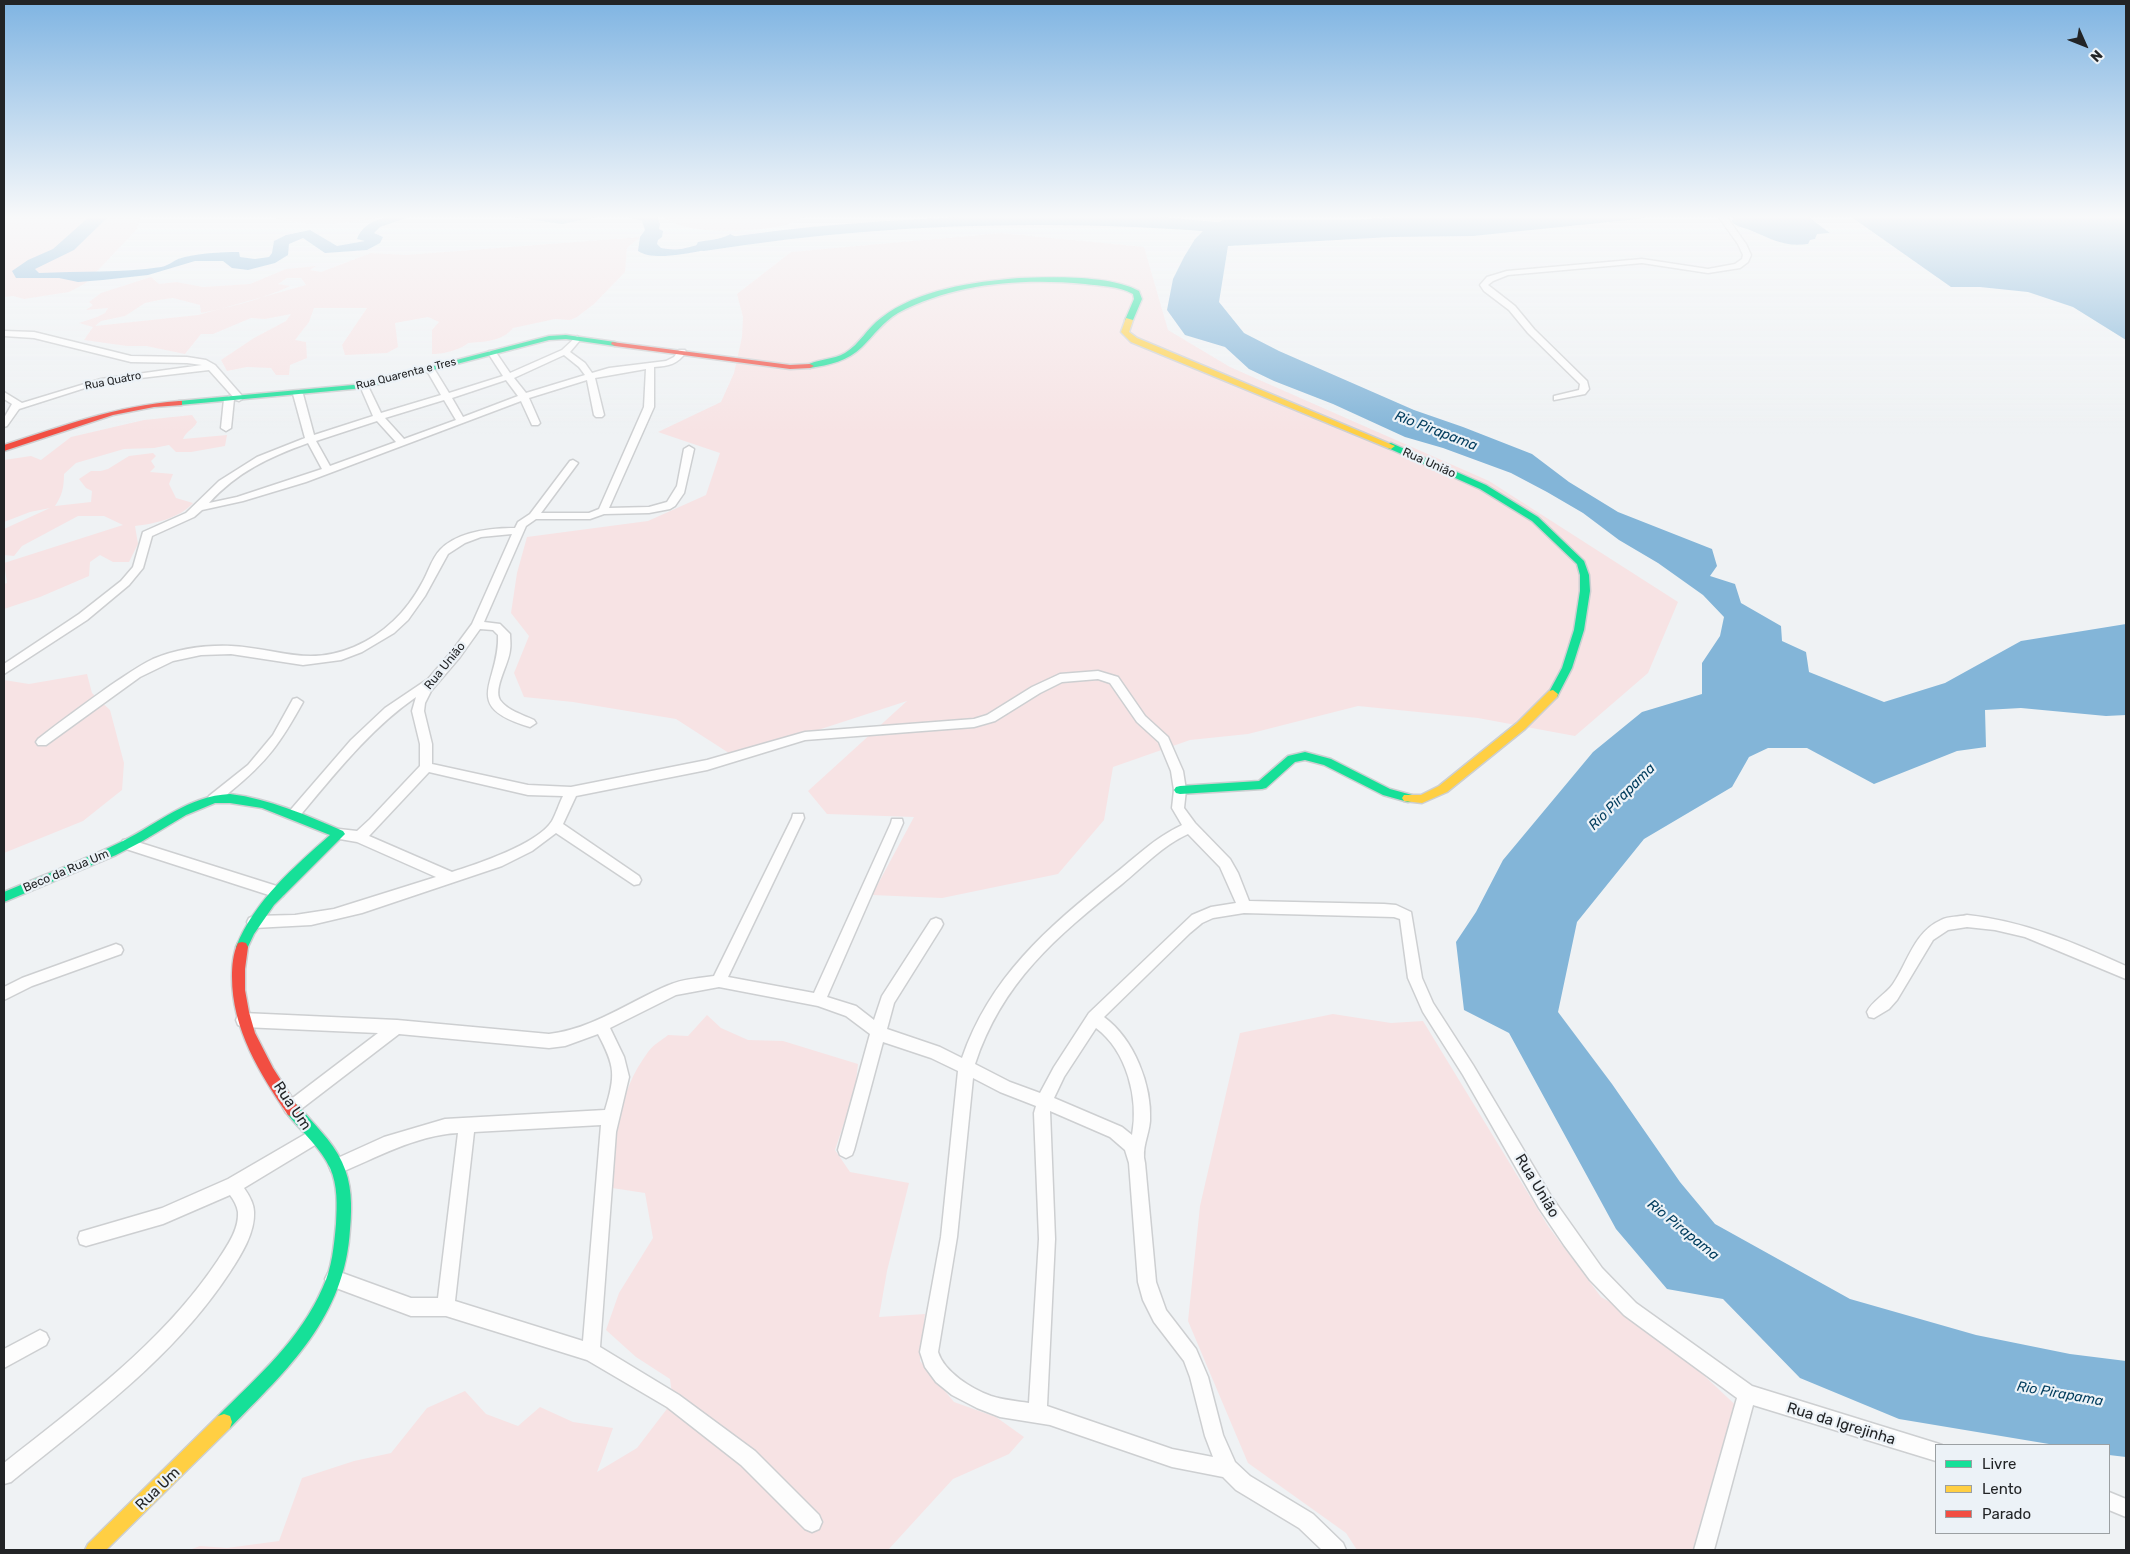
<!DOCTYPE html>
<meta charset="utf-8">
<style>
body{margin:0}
#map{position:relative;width:2130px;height:1554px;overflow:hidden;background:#eff2f4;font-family:Rubik,sans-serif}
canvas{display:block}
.frame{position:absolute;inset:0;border:5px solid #222426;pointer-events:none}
.legend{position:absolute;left:1935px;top:1444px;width:175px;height:90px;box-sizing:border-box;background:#ecf2f7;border:1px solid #9ba0a3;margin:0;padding:6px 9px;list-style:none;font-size:15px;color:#222426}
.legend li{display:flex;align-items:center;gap:10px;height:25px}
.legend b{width:25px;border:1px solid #9ba0a3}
.north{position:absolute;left:2060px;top:20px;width:50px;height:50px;-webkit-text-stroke:4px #ecf2f7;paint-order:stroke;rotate:134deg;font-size:14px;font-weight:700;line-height:20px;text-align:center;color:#222426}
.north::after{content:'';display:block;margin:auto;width:18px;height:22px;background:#222426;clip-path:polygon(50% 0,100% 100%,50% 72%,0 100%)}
</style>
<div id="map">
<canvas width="2130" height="1554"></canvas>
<div class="frame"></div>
<ul class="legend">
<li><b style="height:6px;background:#16e098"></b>Livre</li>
<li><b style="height:6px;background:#ffcf43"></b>Lento</li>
<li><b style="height:6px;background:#f24e42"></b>Parado</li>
</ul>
<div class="north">N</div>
</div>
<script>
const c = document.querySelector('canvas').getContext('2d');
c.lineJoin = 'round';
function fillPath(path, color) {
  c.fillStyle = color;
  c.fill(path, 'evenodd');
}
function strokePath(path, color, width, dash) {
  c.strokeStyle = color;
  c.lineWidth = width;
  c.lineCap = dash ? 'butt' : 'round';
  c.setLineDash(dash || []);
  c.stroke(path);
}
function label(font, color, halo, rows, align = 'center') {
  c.font = font + ' Rubik,sans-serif';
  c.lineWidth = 4.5;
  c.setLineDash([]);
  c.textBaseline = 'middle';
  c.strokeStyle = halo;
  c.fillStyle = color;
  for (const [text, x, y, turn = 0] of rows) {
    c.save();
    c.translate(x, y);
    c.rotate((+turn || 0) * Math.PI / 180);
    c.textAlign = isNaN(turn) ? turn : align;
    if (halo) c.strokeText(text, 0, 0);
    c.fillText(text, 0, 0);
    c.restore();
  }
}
const green = new Path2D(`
 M 4,216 L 140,216 L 137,229 L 86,283 L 69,292 L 24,299 L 13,296 L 4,297 Z
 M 271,216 L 384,216 C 356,224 298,228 271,216 Z
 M 662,216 L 806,216 C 799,219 792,223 785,225 C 757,232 683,236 662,216 Z
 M 1001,233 L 1144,247 L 1168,330 L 1230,367 L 1489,481 L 1678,602 L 1648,673 L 1575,736 L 1478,718 L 1358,706 L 1248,734 L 1190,740 L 1113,767 L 1104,820 L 1058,874 L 942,898 L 872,895 L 914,817 L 827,814 L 808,791 L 907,701 L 735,757 L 676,719 L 573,702 L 524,697 L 514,673 L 529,636 L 511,613 L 517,573 L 527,537 L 648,521 L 706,495 L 720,453 L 658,432 L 721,402 L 734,373 L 742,337 L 743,317 L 737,294 L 791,252 Z
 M 640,237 L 627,248 L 625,272 L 594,304 L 577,317 L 570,320 L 555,319 L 513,328 C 503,341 484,342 468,343 C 463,349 440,355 432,354 L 432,330 L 439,322 L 428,317 L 395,323 L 398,347 L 387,353 L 345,355 L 342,345 L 367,308 L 314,308 L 309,322 L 295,340 L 306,342 L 307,358 L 290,365 L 289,375 L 276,375 L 271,368 L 247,367 L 227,371 L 221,360 L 254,338 L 286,321 L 291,314 L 265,319 L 251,318 L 213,334 L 201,334 L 185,354 L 146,346 L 127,346 L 84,340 L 93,327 L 79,323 L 97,317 L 105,313 L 108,308 L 86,310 L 93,305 L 89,302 L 101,293 L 151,277 L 159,284 L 176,282 L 203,287 L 250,284 L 286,269 L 316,266 L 310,270 L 321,272 L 371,253 L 406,255 ZM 287,278 L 301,278 L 306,285 L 198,315 L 95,326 L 101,321 L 125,316 L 145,303 L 159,300 L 173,298 L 200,305 L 201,313 C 231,307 263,299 290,286 L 278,284 Z
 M 192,415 L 197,422 C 194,429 186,431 183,439 L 227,435 L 225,446 L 191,452 L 176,452 L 169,445 L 154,448 L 124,449 L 76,463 L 64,474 C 64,487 62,496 55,506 L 91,502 L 92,491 L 86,488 L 79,479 L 91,471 L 101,471 L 108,469 L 129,456 L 153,453 L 156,456 L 151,461 L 155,467 L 150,472 L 173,474 L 169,484 L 176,498 L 193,503 C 180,518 154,524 135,526 L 138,544 L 129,562 L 113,562 L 100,555 L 90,562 L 89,576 L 40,597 L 4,609 L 4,584 L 7,583 L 4,563 L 123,525 L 104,516 L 78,516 L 22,546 L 14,556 L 4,555 L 4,529 L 50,508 L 30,512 L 4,522 L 4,460 L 31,456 L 41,460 L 71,437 L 144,420 Z
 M 87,674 L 92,693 L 110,710 L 124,763 L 122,790 L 83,821 L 4,853 L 4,680 L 29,684 Z
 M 1333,1014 L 1391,1023 L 1423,1021 L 1548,1226 L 1601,1297 L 1649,1324 L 1743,1412 L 1695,1550 L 1357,1550 L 1346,1533 L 1248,1463 L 1188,1321 L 1200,1206 L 1240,1033 Z
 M 707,1015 L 721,1028 L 748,1040 L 783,1041 L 858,1064 L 855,1090 L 835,1150 L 850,1172 L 909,1183 L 887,1271 L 879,1317 L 925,1314 L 920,1361 L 954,1402 L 996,1417 L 1024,1437 L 1009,1454 L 953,1479 L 888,1550 L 189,1550 L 200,1546 L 227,1548 L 279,1541 L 302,1478 L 354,1461 L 391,1453 L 427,1408 L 465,1391 L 486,1414 L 518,1426 L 540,1407 L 573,1422 L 613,1428 L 597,1472 L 637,1448 L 673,1401 L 670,1379 L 636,1357 L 606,1330 L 619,1293 L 653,1238 L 645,1193 L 612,1188 C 615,1138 617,1094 648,1052 C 653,1045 662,1040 668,1035 L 688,1036 Z`);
const water = new Path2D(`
 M 90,216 L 109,216 L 74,250 L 35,269 L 39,273 C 80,271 121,273 161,267 C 168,266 173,261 178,259 C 195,253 222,252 239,252 L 240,257 L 255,259 L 269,257 L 272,253 L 274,241 L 286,235 L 310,230 L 337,246 L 365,241 L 357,239 C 365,217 392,216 412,216 L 380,227 L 374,233 L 383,237 L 380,243 L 367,250 L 325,253 L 303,238 L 289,244 L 288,255 L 275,263 L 248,270 L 232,268 L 223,261 L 195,261 L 148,275 L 103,280 L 78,282 L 59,278 L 16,278 L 12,271 L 28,260 L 53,249 Z
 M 507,216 L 601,216 L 562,224 Z
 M 625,216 L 657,216 L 660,224 L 659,229 L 663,231 L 662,237 L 658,240 L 657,244 L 661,248 C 667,249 674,250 681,249 C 687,248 728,237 730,234 L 739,238 L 741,243 C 716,246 658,265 638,251 L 640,237 L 645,230 L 642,221 Z
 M 1421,216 L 1647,216 L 1638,219 L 1473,236 L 1391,237 L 1228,246 L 1219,302 L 1244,333 L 1279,351 L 1414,410 L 1463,427 L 1532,454 L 1569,482 L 1618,512 L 1712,549 L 1717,566 L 1710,576 L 1735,584 L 1741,603 L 1781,626 L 1782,641 L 1806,652 L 1809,672 L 1884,702 L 1945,683 L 2021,641 L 2126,624 L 2126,715 L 2106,716 L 2021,708 L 1985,710 L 1986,747 L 1957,751 L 1874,784 L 1807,748 L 1768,748 L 1749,757 L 1732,787 L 1644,839 L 1577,922 L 1558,1012 L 1612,1084 L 1680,1182 L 1715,1224 L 1850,1299 L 1976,1335 L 2070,1354 L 2126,1361 L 2126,1457 L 2109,1455 L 2109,1445 L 2055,1445 L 1899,1419 L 1800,1378 L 1723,1299 L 1667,1289 L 1616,1229 L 1509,1033 L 1464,1010 L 1456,942 L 1476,912 L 1503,860 L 1593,752 L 1642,712 L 1702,694 L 1702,663 L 1720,636 L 1724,617 L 1703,595 L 1658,563 L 1619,540 L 1583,513 L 1547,492 L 1511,473 L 1443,448 L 1405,437 L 1333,404 L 1274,381 L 1249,369 L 1225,347 L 1185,335 L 1167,310 L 1173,279 L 1184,257 L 1195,239 L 1203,231 L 1223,220 L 1353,220 Z
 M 1733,216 L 1807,216 L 1830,233 L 1817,234 L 1815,239 L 1810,240 L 1808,244 C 1784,247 1774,240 1752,231 C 1745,227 1737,228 1731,221 L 1734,219 Z
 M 1850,216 L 2126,216 L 2126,340 L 2073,307 L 2028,292 L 1980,287 L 1951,287 Z`);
const river = new Path2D(`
 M 997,216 L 1118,216 L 1172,218 L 1238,224 L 1244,225 L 1246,229 L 1244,233 L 1238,234 C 1061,218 880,223 704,251 L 698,250 L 696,246 L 698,242 L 704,241 C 801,225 899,219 997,216 Z`);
const street = new Path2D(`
 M 1718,216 L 1726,216 L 1746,244 L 1751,255 L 1748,262 L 1740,268 L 1708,273 L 1642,263 L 1508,275 L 1493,281 L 1488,285 L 1515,306 L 1534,329 L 1587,381 L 1589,389 L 1585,394 L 1554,400 L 1554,396 L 1579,390 L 1580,384 L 1528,333 L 1509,310 L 1484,291 L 1480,285 L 1487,277 L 1507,271 L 1642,259 L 1708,269 L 1735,264 L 1742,259 L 1743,255 L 1738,244 Z
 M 4,331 L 34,332 L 131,356 L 187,357 L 206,360 L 215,365 L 244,398 L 239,401 L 236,400 L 209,370 L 132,379 L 88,387 L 19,409 L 7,426 L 4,427 L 4,418 L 12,404 L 4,399 L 4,392 L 22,403 L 101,379 L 202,365 L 187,363 L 131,362 L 34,338 L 4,336 Z
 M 577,336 L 581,339 L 570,352 L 585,363 L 592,373 L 609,368 L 666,361 L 674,357 L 679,350 L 685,350 L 686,352 C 678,364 669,366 654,367 L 654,407 L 609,508 L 649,507 L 667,502 L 677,486 L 684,449 L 689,446 L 694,449 L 684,493 L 675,506 L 670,509 L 649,513 L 604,514 L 590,519 L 536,519 L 526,526 L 484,622 L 500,624 L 510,634 C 510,639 511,645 510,650 C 509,664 493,688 500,700 C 507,710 523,715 534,720 L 536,723 L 530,727 C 459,706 500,683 498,635 L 493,630 L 480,629 L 460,657 L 431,691 L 425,703 L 424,711 L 432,744 L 432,764 L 528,785 L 571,787 L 707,760 L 805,732 L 974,719 L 987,715 L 1032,687 L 1060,674 L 1098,671 L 1118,677 L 1145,716 L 1168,737 L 1183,771 L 1186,790 L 1184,808 L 1195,823 L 1230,859 L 1238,873 L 1249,901 L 1384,904 L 1396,905 L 1411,912 L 1422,978 L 1433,1003 L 1473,1065 L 1551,1196 L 1602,1268 L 1636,1303 L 1752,1386 L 1936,1443 L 1942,1445 L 1936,1445 L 1936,1461 L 1753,1405 L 1714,1550 L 1694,1550 L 1737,1398 L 1624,1315 L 1590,1280 L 1564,1245 L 1539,1208 L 1463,1075 L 1423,1012 L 1408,978 L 1400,919 L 1394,917 L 1244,913 L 1213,918 L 1202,923 L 1190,933 L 1104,1017 C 1134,1039 1152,1085 1150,1121 C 1149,1135 1141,1149 1145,1163 L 1156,1282 L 1166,1310 L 1196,1349 L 1208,1377 L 1223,1435 L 1235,1462 L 1250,1476 L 1313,1514 L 1343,1543 L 1346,1550 L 1322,1550 L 1299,1528 L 1236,1490 L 1223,1477 L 1172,1467 L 1050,1425 L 1000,1417 L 977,1408 L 952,1395 L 936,1382 L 925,1367 L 920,1352 L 941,1237 L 958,1071 L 931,1058 L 883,1042 L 854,1150 L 852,1155 L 846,1158 L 840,1155 L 838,1150 L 870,1034 L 846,1016 L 818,1006 L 719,987 L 676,995 L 610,1028 L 624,1057 L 629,1077 L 616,1132 L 600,1347 L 679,1395 L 755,1451 L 819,1515 L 822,1522 L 819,1529 L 812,1532 L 805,1529 L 741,1465 L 667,1407 L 587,1360 L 446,1316 L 411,1316 L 328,1285 L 325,1279 L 328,1273 L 334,1270 L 411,1298 L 438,1298 L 458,1133 C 416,1135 376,1158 337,1174 L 331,1171 L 329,1166 L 331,1161 L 384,1137 L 445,1119 L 605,1110 C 616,1075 615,1066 598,1034 L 565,1046 L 549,1048 L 399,1034 L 296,1113 L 291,1115 L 286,1113 L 283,1108 L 286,1103 L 378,1033 L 243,1027 L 238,1025 L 236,1020 L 238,1015 L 243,1013 L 397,1020 L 549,1034 C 593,1029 628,1002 669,985 C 682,979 700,978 714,976 L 792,818 L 793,814 L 803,814 L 804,818 L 728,977 L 814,993 L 891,823 L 892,819 L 902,819 L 903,823 L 827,997 L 856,1006 L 874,1020 L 882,996 L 931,920 L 936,918 L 941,920 L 943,924 L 941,928 L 894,1003 L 887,1029 L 940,1047 L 962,1058 C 990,977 1047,928 1112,876 C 1135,858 1154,838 1182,825 L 1172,808 L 1174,790 L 1171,771 L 1159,742 L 1137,722 L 1110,683 L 1098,679 L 1062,682 L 1040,693 L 995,721 L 974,727 L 805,740 L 707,770 L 576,796 L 563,824 L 639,876 L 641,880 L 639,884 L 634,885 L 556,833 L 532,851 L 502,866 L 362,913 L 311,925 L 254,928 L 249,926 L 247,922 L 249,918 L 254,916 L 295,915 L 334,909 L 436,877 L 357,842 L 334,838 L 332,834 L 334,830 L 339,829 L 357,831 L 370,819 L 420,766 L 420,744 L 412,711 L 416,697 C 370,729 334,775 298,818 L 288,818 L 287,814 L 351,740 L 385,708 L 428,679 L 452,651 L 472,624 L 512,534 L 481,537 L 465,543 L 448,554 L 425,596 L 408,620 L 394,633 L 362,652 L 341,660 L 303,665 L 231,654 L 201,655 L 173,661 L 140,677 L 46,745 L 38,745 L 36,742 L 38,739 C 62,720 86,703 111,685 C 125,676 138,666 153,659 C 177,649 206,645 231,646 C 277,648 307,667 354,647 C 384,634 407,611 422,583 C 428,573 432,558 440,550 C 458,531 491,528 515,528 L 518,522 L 530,514 L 570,461 L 573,460 L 578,463 L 541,513 L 589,513 L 599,509 L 644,407 L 646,369 L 595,378 L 604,415 L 602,417 L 596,417 L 594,415 L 587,380 L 529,398 L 540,423 L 538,425 L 532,425 L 521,401 L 306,482 L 243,501 L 202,510 L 194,517 L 152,536 L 143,568 L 129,585 L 87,620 L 4,674 L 4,664 L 79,614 L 121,581 L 133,567 L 143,532 L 186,513 L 219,481 L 257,457 L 305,438 L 293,394 L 295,392 L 298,391 L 303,394 L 314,435 L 373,416 L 360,386 L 361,384 L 367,384 L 381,413 L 441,395 L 426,369 L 427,367 L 433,367 L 449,393 L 503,376 L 488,353 L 489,351 L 495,351 L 510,373 L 562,350 ZM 564,355 L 579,367 L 585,375 L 526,393 L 514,378 ZM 506,380 L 518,396 L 463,417 L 452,398 ZM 444,400 L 456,420 L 404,439 L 385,418 ZM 377,421 L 396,442 L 330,466 L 316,441 ZM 308,443 L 322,469 L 237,497 L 209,503 C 237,472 269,457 308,443 ZM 429,772 L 528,795 L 563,796 C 559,804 556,814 552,821 C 538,844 477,864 452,872 L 369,836 ZM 1188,834 L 1220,867 L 1236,903 L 1211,907 L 1192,915 L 1089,1013 L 1054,1067 L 1040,1093 L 1010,1082 L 975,1064 C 1002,982 1056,937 1122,884 C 1144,866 1162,846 1188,834 ZM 1096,1028 C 1127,1051 1139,1099 1132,1135 L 1122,1127 L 1054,1098 L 1064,1077 ZM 973,1078 L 1000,1092 L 1036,1106 L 1034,1113 L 1039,1239 L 1029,1403 C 1017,1401 1003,1400 991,1396 C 972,1389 944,1372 938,1352 L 957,1237 ZM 1050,1111 L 1110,1137 L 1125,1150 L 1129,1163 L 1138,1282 L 1143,1300 L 1154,1322 L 1184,1361 L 1190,1377 L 1205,1436 L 1213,1457 L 1172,1449 L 1047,1406 L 1055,1239 ZM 601,1125 L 583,1341 L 455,1301 L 474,1132 Z
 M 229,396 L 234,399 L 231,428 L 226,431 L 221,428 L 224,399 Z
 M 297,698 L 303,702 C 281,742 267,762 231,791 C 224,797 218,805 209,802 L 207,799 L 209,796 L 248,765 L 273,735 L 293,699 Z
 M 128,839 L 283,888 L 285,892 L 283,896 L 278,898 L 123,848 L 121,844 L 123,840 Z
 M 1967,915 C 2024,921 2075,943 2126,966 L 2126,979 L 2025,937 L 1995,930 L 1967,927 L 1948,930 L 1933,940 L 1897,1000 L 1889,1009 L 1874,1018 L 1869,1017 L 1867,1012 C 1871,1002 1886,994 1893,984 C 1908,962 1914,932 1941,920 C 1948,916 1959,917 1967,915 Z
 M 116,944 L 121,946 L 123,950 L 121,954 L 32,986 L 4,1000 L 4,987 L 22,978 Z
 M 314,1129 L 320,1132 L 322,1137 L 320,1142 L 244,1188 C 249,1195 254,1204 254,1212 C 255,1233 241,1255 230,1272 C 174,1358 90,1418 11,1482 L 4,1484 L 4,1463 C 81,1402 163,1343 218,1260 C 227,1246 239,1230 238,1212 C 237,1206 234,1200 230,1195 L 163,1224 L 86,1246 L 80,1244 L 78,1238 L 80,1232 L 162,1208 L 228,1179 Z
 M 40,1330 L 46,1333 L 49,1339 L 46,1345 L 4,1368 L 4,1349 Z
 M 2109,1492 L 2126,1499 L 2126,1517 L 2109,1510 Z`);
const fast = new Path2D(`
 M 1019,278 C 1051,277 1110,275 1139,291 L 1142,299 L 1133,320 L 1129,322 L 1125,320 L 1134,299 L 1133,294 C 1118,286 1101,286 1085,284 C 1021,278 955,283 898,313 C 883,322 874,335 862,347 C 848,361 829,365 810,368 L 806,366 C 815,359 834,360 845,353 C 860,344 867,328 881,318 C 918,289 973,282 1019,278 Z
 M 566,335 L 615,342 L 619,344 L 615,346 L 566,339 L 549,340 L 364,388 L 179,405 L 175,403 L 179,401 L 364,384 L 549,336 Z
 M 1391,443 L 1486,485 L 1538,517 L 1584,561 L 1589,575 L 1590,591 L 1584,630 L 1572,668 L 1557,697 L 1549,697 L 1548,694 L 1562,668 L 1574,630 L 1580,591 L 1580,575 L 1577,564 L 1532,521 L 1480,489 L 1388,448 L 1388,444 Z
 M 1305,752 L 1331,759 L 1390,789 L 1412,795 L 1414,798 L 1412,801 L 1408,802 L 1383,795 L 1324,765 L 1305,760 L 1295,762 L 1266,788 L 1262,789 L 1180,794 L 1176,793 L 1174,790 L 1176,787 L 1180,786 L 1259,781 L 1288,756 Z
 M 230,794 C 270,799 306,815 343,831 L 345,834 L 274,905 L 254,934 L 246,951 L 242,952 L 238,951 L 236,947 C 255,900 293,868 330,835 L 262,808 L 230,803 L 215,803 L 186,815 L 141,842 L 116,855 L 4,902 L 4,892 C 44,875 84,860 123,841 C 159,823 188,796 230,794 Z
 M 293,1103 L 298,1105 C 313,1124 332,1140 342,1162 C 352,1183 352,1206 350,1229 C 345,1317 288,1369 230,1428 L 224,1430 L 218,1428 L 216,1422 L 218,1416 C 257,1377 301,1339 323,1287 C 332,1268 334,1246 336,1224 C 337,1206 338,1185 330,1168 C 321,1148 302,1132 288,1115 L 286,1110 L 288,1105 Z`);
const slow = new Path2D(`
 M 1126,318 L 1133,320 L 1129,332 L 1137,338 L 1395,446 L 1391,449 L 1388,448 L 1131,342 L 1121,332 Z
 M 1553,690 L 1558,694 L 1557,697 L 1525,729 L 1447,792 L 1422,803 L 1404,801 L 1402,798 L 1404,795 L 1421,795 L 1439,786 L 1517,723 L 1549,691 Z
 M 224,1414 L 230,1416 L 232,1422 L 230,1428 L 106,1550 L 85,1550 L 88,1544 L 218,1416 Z`);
const jam = new Path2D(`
 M 612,342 L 790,365 L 810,364 L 814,366 L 810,368 L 790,369 L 615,346 L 611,344 Z
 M 179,401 L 182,401 L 182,405 L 154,407 L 113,415 L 4,451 L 4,445 C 63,426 116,406 179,401 Z
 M 242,942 L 246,943 L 248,947 L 245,969 L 245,990 L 249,1012 L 255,1033 L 273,1068 L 300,1110 L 298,1115 L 293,1117 L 288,1115 C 260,1074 232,1029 232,977 C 232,966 233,953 238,943 Z`);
const farStreetnames = [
 ["Rua Quarenta e Tres",406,374,-14],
 ["Rua Quatro",113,381,-11]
];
const streetNames = [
 ["Rua União",1429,463,24],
 ["Rua União",445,666,-51],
 ["Beco da Rua Um",66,871,-23]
];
const waterNames = [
 ["Rio Pirapama",1436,431,21],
 ["Rio Pirapama",1622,797,-45],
 ["Rio Pirapama",1683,1230,39],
 ["Rio Pirapama",2060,1394,10]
];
const nearStreetnames = [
 ["Rua Um",292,1106,56],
 ["Rua União",1537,1186,59],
 ["Rua da Igrejinha",1841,1424,17],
 ["Rua Um",158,1489,-44]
];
fillPath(green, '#f7e3e4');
fillPath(water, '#83b5d8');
fillPath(river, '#83b5d8');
strokePath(street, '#cdcfd1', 3);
strokePath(fast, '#cdcfd1', 3);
strokePath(slow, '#cdcfd1', 3);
strokePath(jam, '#cdcfd1', 3);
fillPath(street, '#fdfdfd');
fillPath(fast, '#16e098');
fillPath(slow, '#ffcf43');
fillPath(jam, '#f24e42');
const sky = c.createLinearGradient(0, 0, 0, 434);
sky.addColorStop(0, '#7fb4e2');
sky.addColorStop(0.5, '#f8f9fa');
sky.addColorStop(1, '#f8f9fa00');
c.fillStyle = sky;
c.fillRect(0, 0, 2130, 434);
label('11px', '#222426', '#ecf2f7', farStreetnames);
label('12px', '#222426', '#ecf2f7', streetNames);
label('italic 14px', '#003c5d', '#ecf2f7', waterNames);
label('15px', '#222426', '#ecf2f7', nearStreetnames);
</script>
